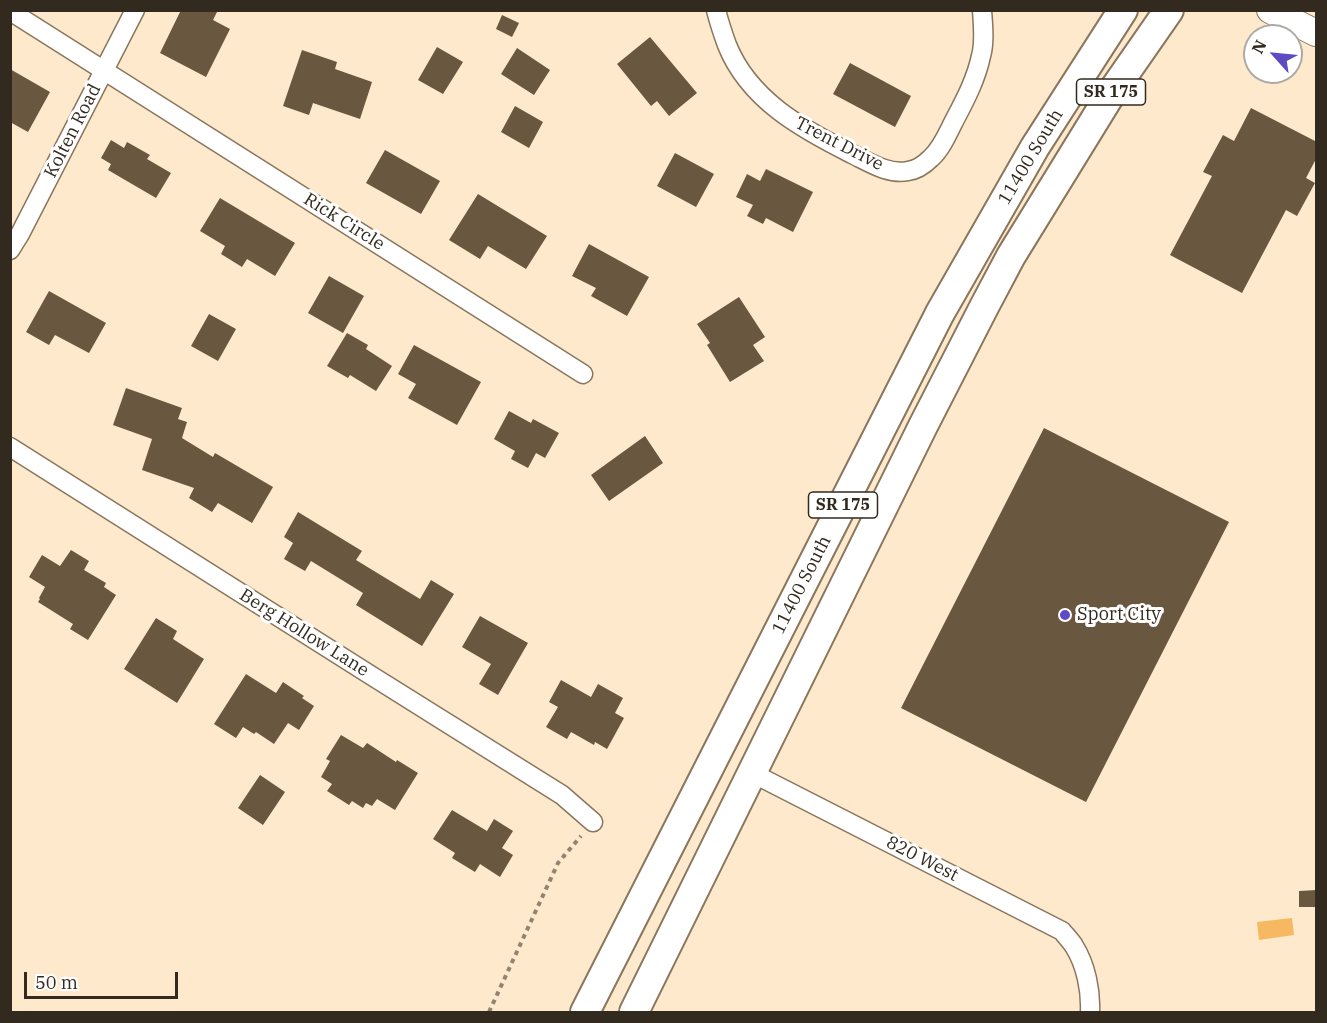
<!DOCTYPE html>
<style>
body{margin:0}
#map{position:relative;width:1327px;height:1023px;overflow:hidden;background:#fee9cd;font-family:"IBM Plex Serif",serif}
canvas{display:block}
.frame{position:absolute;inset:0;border:12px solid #322a1f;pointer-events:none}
.north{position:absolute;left:1243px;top:24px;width:60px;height:60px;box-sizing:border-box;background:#fff;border:2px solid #adaaa5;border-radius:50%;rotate:297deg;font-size:16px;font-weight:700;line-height:24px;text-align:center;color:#322a1f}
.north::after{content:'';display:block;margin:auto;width:21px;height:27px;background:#5c4bc3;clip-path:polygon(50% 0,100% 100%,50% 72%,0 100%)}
.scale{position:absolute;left:24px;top:972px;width:154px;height:27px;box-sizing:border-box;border:3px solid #322a1f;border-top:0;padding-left:8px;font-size:18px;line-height:21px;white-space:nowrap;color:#322a1f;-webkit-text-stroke:4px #fff;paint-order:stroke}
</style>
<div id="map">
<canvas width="1327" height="1023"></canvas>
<div class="frame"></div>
<div class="north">N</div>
<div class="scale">50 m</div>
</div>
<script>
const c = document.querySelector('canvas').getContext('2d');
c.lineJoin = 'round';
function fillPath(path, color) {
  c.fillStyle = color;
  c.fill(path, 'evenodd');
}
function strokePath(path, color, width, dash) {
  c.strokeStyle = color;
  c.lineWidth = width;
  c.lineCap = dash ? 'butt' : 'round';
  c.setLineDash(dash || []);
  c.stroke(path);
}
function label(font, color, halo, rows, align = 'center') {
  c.font = font + ' "IBM Plex Serif",serif';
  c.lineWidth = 6;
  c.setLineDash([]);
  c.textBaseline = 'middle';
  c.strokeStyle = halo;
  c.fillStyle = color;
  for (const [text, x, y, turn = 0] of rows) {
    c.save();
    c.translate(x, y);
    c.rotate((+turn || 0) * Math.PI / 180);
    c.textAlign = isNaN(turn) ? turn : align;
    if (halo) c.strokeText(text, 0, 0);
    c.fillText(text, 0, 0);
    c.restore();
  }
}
const water = new Path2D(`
 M 1292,918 L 1294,935 L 1259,940 L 1257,922 Z`);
const building = new Path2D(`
 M 181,10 L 218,10 L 213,20 L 230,29 L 206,77 L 160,53 Z
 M 502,15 L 519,23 L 512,37 L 496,29 Z
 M 650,37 L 697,93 L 669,116 L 657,101 L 651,106 L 617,64 Z
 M 437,47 L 463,62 L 443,94 L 418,80 Z
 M 517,48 L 550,70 L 534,95 L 501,74 Z
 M 302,50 L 337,62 L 335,69 L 372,82 L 360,119 L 313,103 L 309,115 L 283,106 Z
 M 850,63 L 911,96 L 895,127 L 833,94 Z
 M 10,69 L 50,92 L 28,132 L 10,122 Z
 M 515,106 L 543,122 L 529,148 L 501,132 Z
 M 1251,108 L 1317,142 L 1317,157 L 1306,178 L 1315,183 L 1297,216 L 1286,210 L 1242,293 L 1170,255 L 1212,176 L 1203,172 L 1223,135 L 1234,141 Z
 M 111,140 L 124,148 L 127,142 L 150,155 L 147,159 L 171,173 L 156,198 L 108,170 L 111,164 L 101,158 Z
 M 385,150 L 440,181 L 421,214 L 366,183 Z
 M 675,153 L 714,174 L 696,207 L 657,186 Z
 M 766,169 L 813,192 L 793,232 L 766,218 L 763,224 L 747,216 L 753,205 L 736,197 L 747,174 L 760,181 Z
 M 478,194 L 547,236 L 526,269 L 488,246 L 480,259 L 449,240 Z
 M 220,198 L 295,243 L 275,276 L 247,259 L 242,267 L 221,254 L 225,246 L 200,231 Z
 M 589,244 L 649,277 L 627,316 L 591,296 L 596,288 L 572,276 Z
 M 329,276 L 364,296 L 343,333 L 308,313 Z
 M 49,291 L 106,323 L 89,353 L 55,335 L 49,345 L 26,332 Z
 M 739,297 L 765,337 L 753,345 L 764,361 L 730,382 L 707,345 L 710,343 L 697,324 Z
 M 209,314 L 236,329 L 218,361 L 191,346 Z
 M 347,333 L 368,345 L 366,349 L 392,366 L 376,391 L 350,375 L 348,378 L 327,366 Z
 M 414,345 L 481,382 L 457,425 L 408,398 L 416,384 L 398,374 Z
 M 126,388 L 182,408 L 178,419 L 187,422 L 182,438 L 213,457 L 215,453 L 273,487 L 252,523 L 218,503 L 212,512 L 189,498 L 194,488 L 142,470 L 152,439 L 113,425 Z
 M 509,411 L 531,423 L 533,419 L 559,433 L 545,458 L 536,453 L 528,468 L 511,459 L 515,451 L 494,439 Z
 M 1044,428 L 1229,522 L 1086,802 L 901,708 Z
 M 645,436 L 663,463 L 609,501 L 591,475 Z
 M 298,512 L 362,551 L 356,560 L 420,599 L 431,580 L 454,594 L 422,646 L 356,605 L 363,593 L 311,561 L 305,571 L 284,559 L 293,543 L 284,537 Z
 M 71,550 L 89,561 L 84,570 L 106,583 L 104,587 L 116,595 L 88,640 L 70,629 L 73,624 L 38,602 L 40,599 L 39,598 L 45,587 L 29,577 L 42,555 L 60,566 Z
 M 480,616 L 528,643 L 498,695 L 479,684 L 491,664 L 462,647 Z
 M 156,618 L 177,631 L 173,639 L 204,659 L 177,703 L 124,669 Z
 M 246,674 L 276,693 L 283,682 L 304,696 L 302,698 L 314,706 L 299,730 L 288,723 L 274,744 L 256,732 L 254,734 L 243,727 L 236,738 L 214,724 Z
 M 561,680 L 591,697 L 598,684 L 623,698 L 615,713 L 624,718 L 607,749 L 595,742 L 594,745 L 571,732 L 567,739 L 546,727 L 558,707 L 549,702 Z
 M 341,735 L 363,748 L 367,743 L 396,762 L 397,760 L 418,773 L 395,810 L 377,799 L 372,806 L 366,803 L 363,808 L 352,801 L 349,805 L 327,791 L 332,784 L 321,777 L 330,761 L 326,759 Z
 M 260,775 L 285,792 L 263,825 L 238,808 Z
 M 452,810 L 487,831 L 494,819 L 513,831 L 502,848 L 513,855 L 500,877 L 480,864 L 475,872 L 452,858 L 455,853 L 433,839 Z
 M 1317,890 L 1317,907 L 1299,907 L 1299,891 Z`);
const path = new Path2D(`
 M 489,1012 L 558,863 L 581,836`);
const street = new Path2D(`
 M 716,10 C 719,22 723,34 727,45 C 749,100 802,129 852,154 C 869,162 888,175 908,171 C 917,170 925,164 931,158 C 941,149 947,135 953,123 C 964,102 976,80 981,56 C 985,42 983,25 982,10
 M 10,11 L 583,374
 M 10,250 L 20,234 L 135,10
 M 10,447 L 372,676 L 562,795 L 593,822
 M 752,773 L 1062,931 C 1066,936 1071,941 1074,946 C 1086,965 1091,991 1090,1012`);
const secondary = new Path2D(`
 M 1270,10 L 1316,33`);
const primary = new Path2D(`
 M 585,1012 L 940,313 L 1035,147 L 1123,10
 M 634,1012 L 923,426 L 984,307 L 1011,256 L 1112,92 L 1169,10`);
const markers = [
 [1065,615,6,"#5c4bc3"]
];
const shields = [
 [1111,92,69],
 [843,505,69]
];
const shieldNames = [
 ["SR 175",1111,92],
 ["SR 175",843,505]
];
const streetNames = [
 ["Kolten Road",73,131,-63],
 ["Trent Drive",839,144,27],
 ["11400 South",1031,157,-59],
 ["Rick Circle",344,222,32],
 ["11400 South",802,585,-63],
 ["Berg Hollow Lane",304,633,32],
 ["820 West",922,859,27]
];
const poiNames = [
 ["Sport City",1077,615]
];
fillPath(water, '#f6b860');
fillPath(building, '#69573f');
strokePath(street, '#89765d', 21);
strokePath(secondary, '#89765d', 28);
strokePath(primary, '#89765d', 32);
strokePath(path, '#918370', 4, [4.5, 4.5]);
strokePath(street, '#fff', 18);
strokePath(secondary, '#fff', 26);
strokePath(primary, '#fff', 28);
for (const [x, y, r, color] of markers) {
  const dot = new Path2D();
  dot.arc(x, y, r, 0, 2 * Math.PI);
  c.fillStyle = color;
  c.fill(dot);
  strokePath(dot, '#fff', 2);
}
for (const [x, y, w] of shields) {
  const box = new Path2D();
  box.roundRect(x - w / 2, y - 13, w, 26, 4.5);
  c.fillStyle = '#fff';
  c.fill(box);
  strokePath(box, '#322a1f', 1.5);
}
label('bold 16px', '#322a1f', null, shieldNames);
label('18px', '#322a1f', '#fff', streetNames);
label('18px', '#322a1f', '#fff', poiNames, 'left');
</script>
